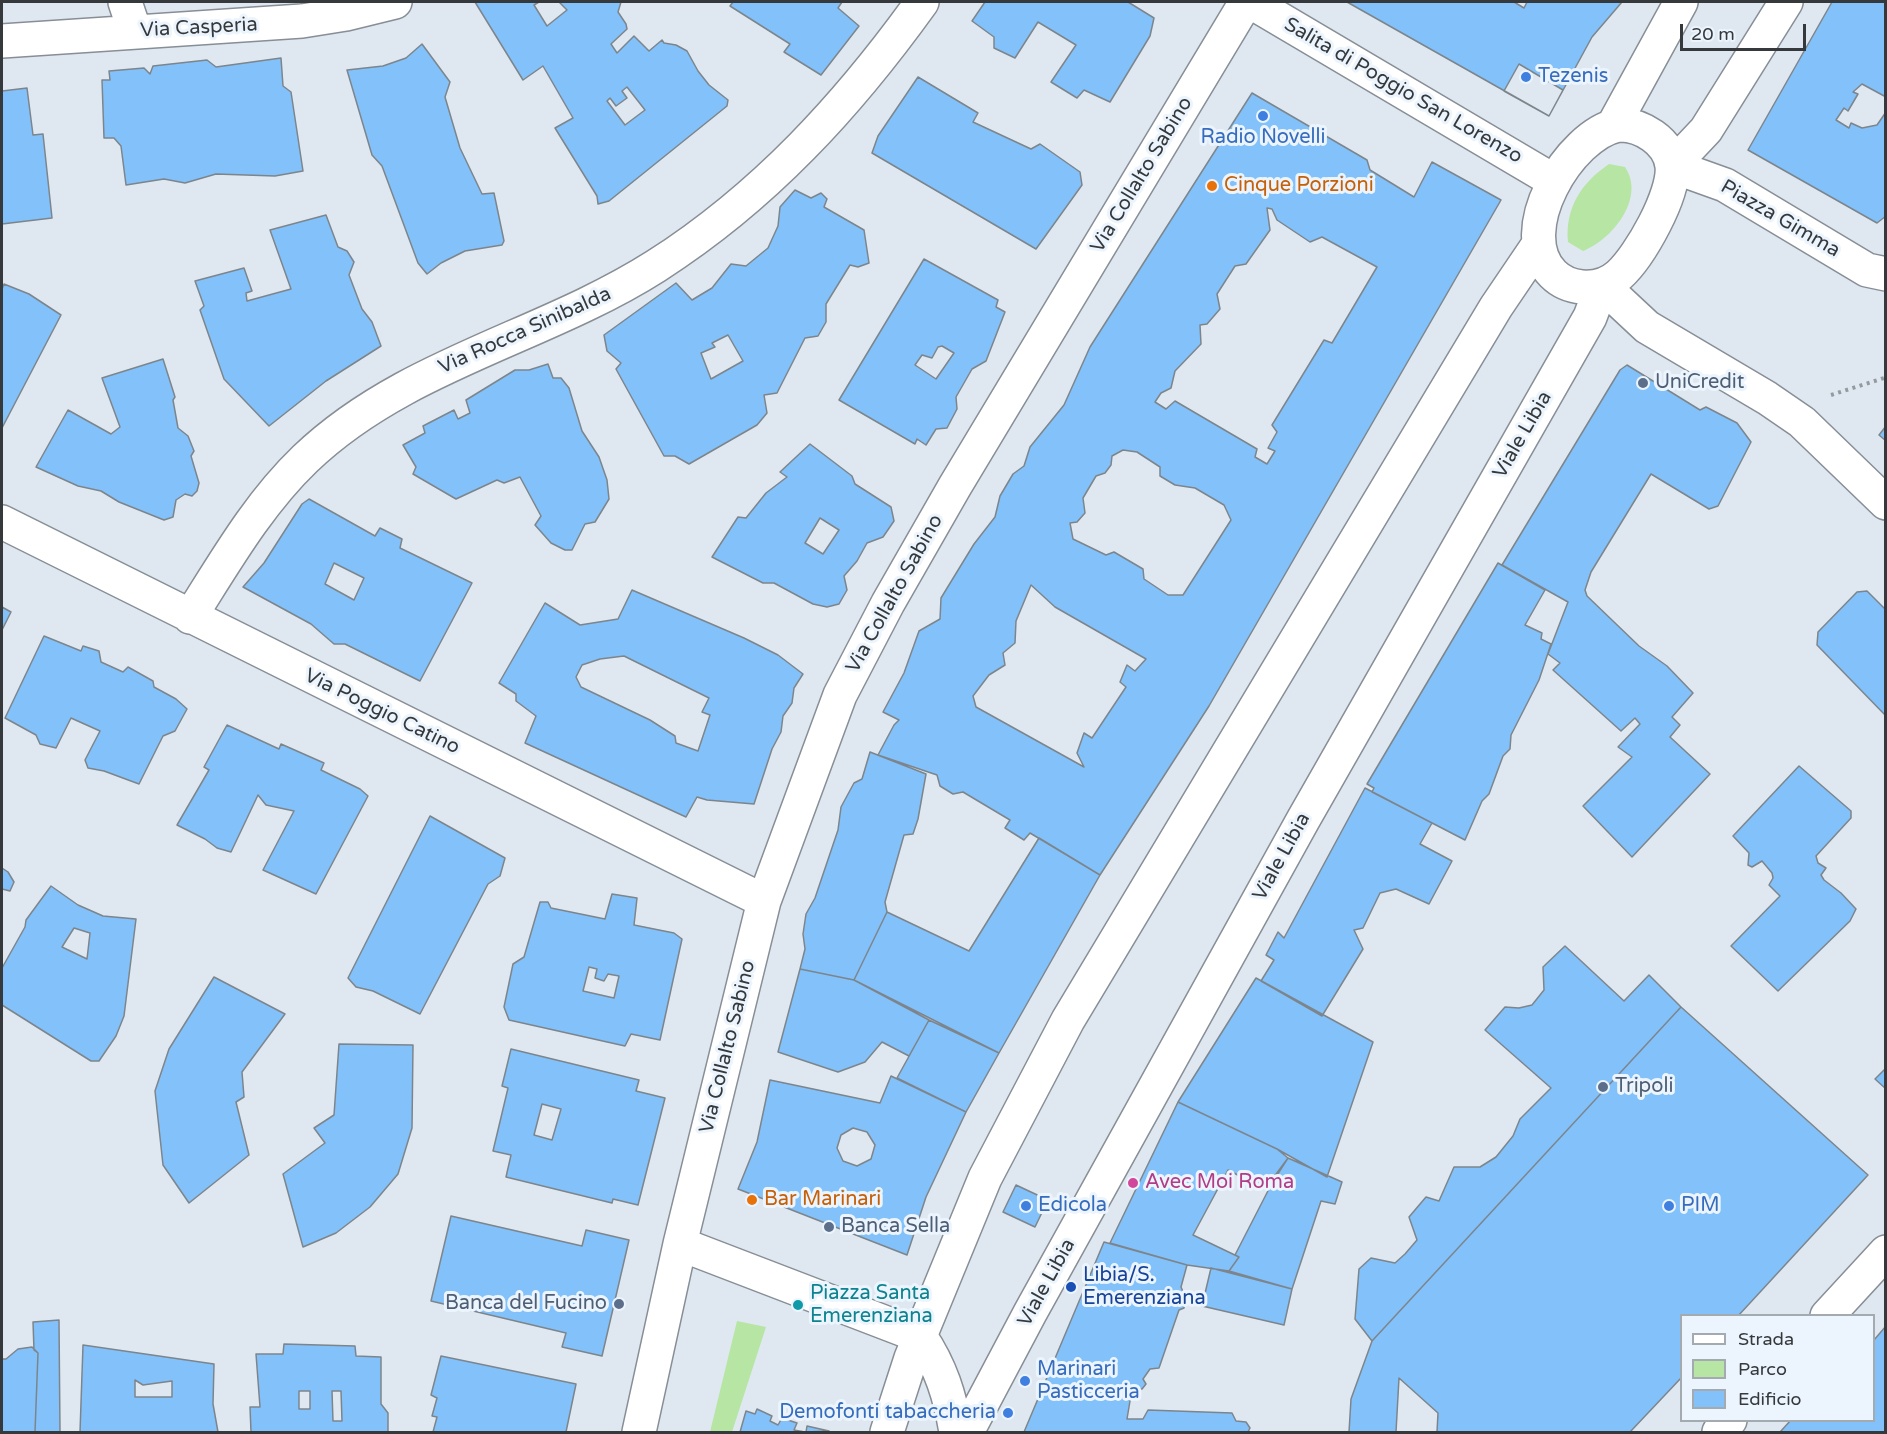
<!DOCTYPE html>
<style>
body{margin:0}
#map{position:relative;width:1887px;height:1434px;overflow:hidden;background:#dfe8f0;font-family:"Varela Round",sans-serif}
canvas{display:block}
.frame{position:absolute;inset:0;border:3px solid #36393c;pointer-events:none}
.legend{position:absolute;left:1680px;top:1314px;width:195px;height:108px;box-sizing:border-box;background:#ecf5fd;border:2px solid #a3aab0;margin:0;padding:8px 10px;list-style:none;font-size:18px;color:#36393c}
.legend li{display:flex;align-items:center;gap:12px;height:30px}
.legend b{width:30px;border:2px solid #a3aab0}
.scale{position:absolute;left:1680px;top:24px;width:126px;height:27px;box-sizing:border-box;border:3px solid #36393c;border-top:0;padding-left:8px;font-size:18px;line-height:21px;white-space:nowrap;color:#36393c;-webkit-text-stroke:4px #ecf5fd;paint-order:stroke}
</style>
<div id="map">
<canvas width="1887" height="1434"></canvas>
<div class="frame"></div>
<ul class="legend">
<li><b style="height:8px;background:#fff"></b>Strada</li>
<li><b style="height:16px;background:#b6e5a4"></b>Parco</li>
<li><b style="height:16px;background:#82c1f9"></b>Edificio</li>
</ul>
<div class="scale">20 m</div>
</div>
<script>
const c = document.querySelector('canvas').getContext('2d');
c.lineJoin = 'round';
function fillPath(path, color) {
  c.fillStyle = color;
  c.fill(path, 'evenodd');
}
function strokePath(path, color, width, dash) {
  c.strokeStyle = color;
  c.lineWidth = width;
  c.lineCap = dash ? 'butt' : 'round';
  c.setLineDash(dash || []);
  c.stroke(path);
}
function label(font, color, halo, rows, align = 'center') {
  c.font = font + ' "Varela Round",sans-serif';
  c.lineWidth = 6;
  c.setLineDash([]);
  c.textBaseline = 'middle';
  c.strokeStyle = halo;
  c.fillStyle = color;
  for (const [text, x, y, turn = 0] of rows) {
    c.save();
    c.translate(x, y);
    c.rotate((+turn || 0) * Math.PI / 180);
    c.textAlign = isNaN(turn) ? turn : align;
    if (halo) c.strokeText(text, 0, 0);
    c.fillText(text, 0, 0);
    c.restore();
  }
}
const green = new Path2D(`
 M 1609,164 L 1625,167 C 1646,198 1612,240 1583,251 L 1568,242 C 1565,208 1581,183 1609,164 Z
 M 737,1321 L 766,1327 L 732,1432 L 710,1432 Z`);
const building = new Path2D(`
 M 475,2 L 539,2 L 534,5 L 547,26 L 567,10 L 559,2 L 621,2 L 618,12 L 626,24 L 627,29 L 611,44 L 617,53 L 634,36 L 649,51 L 662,40 L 664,43 L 676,45 L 687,51 L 698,71 L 709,85 L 728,100 L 727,106 L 609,201 L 598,204 L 597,196 L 555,128 L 573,118 L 543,66 L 523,80 ZM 627,87 L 645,110 L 625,125 L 607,101 L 610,98 L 616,106 L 627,98 L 622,91 Z
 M 733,2 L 842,2 L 838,8 L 859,26 L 821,75 L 784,52 L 790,44 L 730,6 Z
 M 985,2 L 1128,2 L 1154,18 L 1150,36 L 1110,102 L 1084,90 L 1077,98 L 1051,82 L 1076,45 L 1038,22 L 1015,58 L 994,48 L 994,37 L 972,21 Z
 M 1347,2 L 1514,2 L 1524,8 L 1527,2 L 1622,2 L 1592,37 L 1549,116 Z
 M 1832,2 L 1886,2 L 1886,97 L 1862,84 L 1853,92 L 1858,94 L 1848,111 L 1844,108 L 1836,120 L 1849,128 L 1851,123 L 1862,128 L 1877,125 L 1886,112 L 1886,216 L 1877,223 L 1748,150 Z
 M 422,44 L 450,82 L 445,97 L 460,148 L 482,194 L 494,193 L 504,241 L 502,245 L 465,251 L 441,263 L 427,274 L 418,263 L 382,166 L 372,155 L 347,70 L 383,66 L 406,58 Z
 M 281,58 L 283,86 L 291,92 L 303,171 L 275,176 L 216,174 L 185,183 L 164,179 L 126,185 L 121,146 L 114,138 L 104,138 L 102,80 L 110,80 L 109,71 L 144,68 L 150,74 L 153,66 L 207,60 L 216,67 Z
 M 1519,64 L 1563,90 L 1549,116 L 1504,91 Z
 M 918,77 L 978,113 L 973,122 L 1031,149 L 1040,144 L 1080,172 L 1082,185 L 1036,249 L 872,153 L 878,136 Z
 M 27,88 L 33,135 L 43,134 L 52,218 L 2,224 L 2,91 Z
 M 1252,93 L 1367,160 L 1370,170 L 1414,197 L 1432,162 L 1501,200 L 1209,706 L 1100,875 L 1030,833 L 1024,840 L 1005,828 L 1010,820 L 963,792 L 953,794 L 940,786 L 937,775 L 878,755 L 894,725 L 899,720 L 883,712 L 904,673 L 919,631 L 940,619 L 941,598 L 974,544 L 995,517 L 1000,496 L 1013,474 L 1024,466 L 1030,447 L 1064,405 L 1090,347 ZM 1267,208 L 1272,209 L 1277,220 L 1310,242 L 1322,237 L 1377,267 L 1332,343 L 1324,340 L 1272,425 L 1277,432 L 1268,448 L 1275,451 L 1267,464 L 1255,457 L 1257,449 L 1175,401 L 1166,409 L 1155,402 L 1161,393 L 1171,388 L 1175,371 L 1201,344 L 1200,325 L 1207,324 L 1220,309 L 1217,294 L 1235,266 L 1246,264 L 1270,230 ZM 1123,450 L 1137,452 L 1160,467 L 1160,476 L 1175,485 L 1195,488 L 1224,505 L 1231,520 L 1183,595 L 1168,595 L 1144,579 L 1143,569 L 1114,552 L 1106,555 L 1073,539 L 1070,523 L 1077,522 L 1085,513 L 1083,498 L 1096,476 L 1105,473 L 1111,465 L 1112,456 ZM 1031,585 L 1055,607 L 1146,659 L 1135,671 L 1127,665 L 1120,682 L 1126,687 L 1092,738 L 1084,733 L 1077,753 L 1084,767 L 976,707 L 973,696 L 989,675 L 1005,665 L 1003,653 L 1015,643 L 1016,621 Z
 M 795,190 L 811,198 L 821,193 L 827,199 L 824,207 L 864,230 L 869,263 L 858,267 L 850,265 L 826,304 L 826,322 L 818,336 L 805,338 L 777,393 L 764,395 L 767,413 L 757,425 L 689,464 L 675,456 L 664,456 L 616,369 L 621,363 L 607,351 L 604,335 L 676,283 L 692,300 L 712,288 L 731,264 L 746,266 L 768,248 L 778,226 L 780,207 ZM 728,335 L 743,361 L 711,379 L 701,353 L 715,347 L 712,343 Z
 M 326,215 L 338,247 L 347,251 L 354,262 L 349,275 L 362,309 L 372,322 L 381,346 L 326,381 L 269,426 L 224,379 L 200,310 L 204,306 L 195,281 L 244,268 L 252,291 L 246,293 L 247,301 L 291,289 L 270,230 Z
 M 924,259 L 998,300 L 996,307 L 1005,312 L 986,361 L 972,369 L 956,397 L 957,409 L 947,428 L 936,429 L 926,445 L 917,439 L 915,444 L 839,400 ZM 942,346 L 954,353 L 936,379 L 915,365 L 922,355 L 932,358 L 938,347 Z
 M 4,284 L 29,294 L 61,315 L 2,428 L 2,289 Z
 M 163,359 L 175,397 L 173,400 L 178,428 L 188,436 L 194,451 L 191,456 L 199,483 L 197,491 L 192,496 L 185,494 L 176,500 L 173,517 L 164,520 L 119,502 L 101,491 L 78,486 L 36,467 L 68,410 L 111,434 L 120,427 L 102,378 Z
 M 548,364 L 553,378 L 561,378 L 569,388 L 582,431 L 599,457 L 607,480 L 609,499 L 595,522 L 585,524 L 572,550 L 565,550 L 551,543 L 535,525 L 541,516 L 520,477 L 504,483 L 497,480 L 456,499 L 413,474 L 416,467 L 403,445 L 425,433 L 423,426 L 454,410 L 458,419 L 470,413 L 466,400 L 515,370 L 529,370 Z
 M 1627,365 L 1700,410 L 1706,407 L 1737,423 L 1751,442 L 1718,506 L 1709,509 L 1651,474 L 1591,572 L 1585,590 L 1587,596 L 1639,646 L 1667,666 L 1693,693 L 1672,717 L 1680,725 L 1670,737 L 1710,774 L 1632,857 L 1583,806 L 1632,757 L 1618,747 L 1640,724 L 1635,718 L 1621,731 L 1553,670 L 1560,663 L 1548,654 L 1568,602 L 1502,565 L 1620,370 Z
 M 1886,426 L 1886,441 L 1879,435 Z
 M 810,444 L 852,476 L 855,484 L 891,507 L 894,521 L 883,537 L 867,543 L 857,561 L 844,576 L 847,590 L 839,604 L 827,607 L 813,604 L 774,583 L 763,583 L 712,557 L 738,517 L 746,518 L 766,493 L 787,477 L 780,472 ZM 820,518 L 839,530 L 823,554 L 805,543 Z
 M 309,499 L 375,536 L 380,528 L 402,539 L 400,548 L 472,583 L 420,681 L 345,644 L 334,644 L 311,624 L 243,587 L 264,563 L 302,504 ZM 334,563 L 364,578 L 354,600 L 325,584 Z
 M 1498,563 L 1545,590 L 1525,625 L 1542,633 L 1541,639 L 1551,644 L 1539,680 L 1511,735 L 1510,749 L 1503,756 L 1489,794 L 1482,801 L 1465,840 L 1372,792 L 1374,788 L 1367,784 Z
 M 632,590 L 744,638 L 778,655 L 803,674 L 794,688 L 792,703 L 783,716 L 781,732 L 772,749 L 754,804 L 707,800 L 697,797 L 686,817 L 525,743 L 536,716 L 516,701 L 516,694 L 499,683 L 545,603 L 580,625 L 618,619 ZM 624,656 L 709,698 L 702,712 L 710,715 L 698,751 L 676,743 L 675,736 L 650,720 L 581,687 L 576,677 L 582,665 L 600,659 Z
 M 1867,591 L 1886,610 L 1886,716 L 1817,645 L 1818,632 L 1857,592 Z
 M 2,607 L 11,612 L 2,630 Z
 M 44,636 L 81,651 L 83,646 L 99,651 L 101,662 L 123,672 L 128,667 L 153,681 L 154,687 L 176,699 L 187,709 L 175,731 L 163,736 L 139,784 L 104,771 L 88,768 L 85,760 L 100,731 L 71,718 L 56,748 L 40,744 L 36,735 L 5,718 Z
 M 227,725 L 279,749 L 281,744 L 324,763 L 321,770 L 360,789 L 368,796 L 316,894 L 263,870 L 294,811 L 266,805 L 258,795 L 231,852 L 217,848 L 205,839 L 177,825 L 209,770 L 204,767 Z
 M 870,752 L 926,774 L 918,819 L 913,834 L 904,835 L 885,902 L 887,912 L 854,980 L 800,969 L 805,949 L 803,934 L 806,914 L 815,898 L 838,830 L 841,807 L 854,783 L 862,779 Z
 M 1799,766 L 1851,811 L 1851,818 L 1816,856 L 1818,863 L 1826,868 L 1821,875 L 1824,880 L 1841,893 L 1856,909 L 1850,921 L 1778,991 L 1731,946 L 1780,896 L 1769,885 L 1773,878 L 1772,873 L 1762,861 L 1752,867 L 1748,865 L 1749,853 L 1733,836 Z
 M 1365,788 L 1432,823 L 1420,844 L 1452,861 L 1429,904 L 1396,889 L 1380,893 L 1363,928 L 1354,930 L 1363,949 L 1322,1016 L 1261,981 L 1274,960 L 1266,955 L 1278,932 L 1284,938 Z
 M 430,816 L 505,858 L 500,876 L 488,884 L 420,1014 L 373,991 L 356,987 L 348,978 Z
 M 1039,838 L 1100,875 L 999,1053 L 854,980 L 887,912 L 969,951 Z
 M 2,868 L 8,872 L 14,882 L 10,891 L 2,889 Z
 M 51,886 L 78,905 L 103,916 L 136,919 L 124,1016 L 116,1036 L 99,1061 L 91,1061 L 2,1005 L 2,968 L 25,927 L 26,920 ZM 74,928 L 90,933 L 87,959 L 62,947 Z
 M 612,894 L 637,898 L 634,925 L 674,933 L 682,939 L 660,1040 L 631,1034 L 625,1046 L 509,1020 L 504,1007 L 513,964 L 524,957 L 540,902 L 548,902 L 551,908 L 605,919 ZM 589,967 L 597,969 L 595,978 L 604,981 L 608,974 L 619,976 L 614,998 L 583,991 Z
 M 1565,946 L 1624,1001 L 1649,975 L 1681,1007 L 1372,1341 L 1355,1319 L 1359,1269 L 1371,1258 L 1395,1263 L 1405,1254 L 1417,1240 L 1409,1217 L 1426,1197 L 1439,1201 L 1454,1167 L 1480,1167 L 1496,1157 L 1513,1136 L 1520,1119 L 1551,1088 L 1485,1030 L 1505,1007 L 1519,1008 L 1532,1005 L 1544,990 L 1543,967 Z
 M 800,969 L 854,980 L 929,1020 L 909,1056 L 882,1042 L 865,1062 L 838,1072 L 778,1052 Z
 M 214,977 L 285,1014 L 242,1072 L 244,1097 L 236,1102 L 249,1155 L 189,1203 L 163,1165 L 155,1091 L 169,1049 Z
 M 1256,978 L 1373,1042 L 1327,1177 L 1277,1149 L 1178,1102 Z
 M 1681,1007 L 1868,1175 L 1738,1316 L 1682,1316 L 1682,1377 L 1630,1432 L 1437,1432 L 1438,1413 L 1399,1378 L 1396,1432 L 1349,1432 L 1351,1399 L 1372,1341 Z
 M 929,1020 L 999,1053 L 966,1112 L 897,1078 Z
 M 339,1044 L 413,1045 L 412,1128 L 398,1174 L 370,1207 L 336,1233 L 303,1247 L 283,1174 L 325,1143 L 314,1128 L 334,1115 Z
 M 511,1049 L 639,1080 L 636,1091 L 665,1098 L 638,1205 L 613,1199 L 612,1203 L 506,1177 L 511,1155 L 493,1151 L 508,1088 L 502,1086 ZM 542,1104 L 561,1109 L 552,1140 L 534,1135 Z
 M 1886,1068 L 1886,1089 L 1875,1079 Z
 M 891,1076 L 966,1112 L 926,1197 L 907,1255 L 738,1189 L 757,1142 L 770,1080 L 880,1103 ZM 853,1128 L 867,1132 L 875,1145 L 871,1159 L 857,1166 L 843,1161 L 837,1148 L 841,1135 Z
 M 1178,1102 L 1277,1149 L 1288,1158 L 1265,1189 L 1228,1170 L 1193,1235 L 1239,1257 L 1229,1271 L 1187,1265 L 1110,1243 Z
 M 1288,1158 L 1342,1182 L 1335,1204 L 1321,1201 L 1292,1289 L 1229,1271 L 1239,1257 L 1235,1255 L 1272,1183 Z
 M 1016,1185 L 1048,1200 L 1035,1227 L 1003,1212 Z
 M 451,1216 L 582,1246 L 586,1230 L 629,1240 L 602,1356 L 562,1347 L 566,1333 L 431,1301 Z
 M 1104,1242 L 1187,1265 L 1181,1287 L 1185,1296 L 1184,1308 L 1179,1310 L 1159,1368 L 1150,1369 L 1143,1379 L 1146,1384 L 1142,1389 L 1132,1389 L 1127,1419 L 1143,1419 L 1148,1410 L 1232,1413 L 1236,1421 L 1246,1422 L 1250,1428 L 1248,1432 L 1024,1432 Z
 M 1211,1268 L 1292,1289 L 1284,1325 L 1202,1306 Z
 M 59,1320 L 60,1432 L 35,1432 L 38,1353 L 34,1350 L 33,1322 Z
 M 1886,1326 L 1886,1432 L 1780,1432 L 1791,1420 L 1874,1420 L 1874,1340 Z
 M 284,1344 L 355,1346 L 356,1356 L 381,1357 L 381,1404 L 388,1413 L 388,1432 L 251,1432 L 250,1407 L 260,1407 L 256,1354 L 283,1354 ZM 299,1391 L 310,1391 L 310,1409 L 299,1409 ZM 332,1391 L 341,1391 L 342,1421 L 333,1421 Z
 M 83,1345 L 214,1364 L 213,1404 L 218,1432 L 80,1432 ZM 135,1380 L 143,1385 L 172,1381 L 172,1397 L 135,1397 Z
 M 32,1347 L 38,1353 L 35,1432 L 2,1432 L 2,1359 L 6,1359 L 18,1349 Z
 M 441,1356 L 576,1384 L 566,1432 L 433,1432 L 437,1417 L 432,1416 L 437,1398 L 431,1395 Z
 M 757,1409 L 772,1416 L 770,1421 L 778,1425 L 782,1418 L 797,1423 L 794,1430 L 805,1432 L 740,1432 L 746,1411 L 755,1414 Z
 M 807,1426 L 829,1431 L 806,1432 Z`);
const path = new Path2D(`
 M 1831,395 L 1884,378 L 1886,375`);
const minor = new Path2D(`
 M 125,2 L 135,32
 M 1251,2 L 1554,181
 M 2,41 L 302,21 L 346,14 L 395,2
 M 1618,125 C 1641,124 1669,141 1672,166 C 1675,194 1640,256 1619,275 C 1609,284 1595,288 1582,287 C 1571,286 1561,282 1553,274 C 1511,232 1569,135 1618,125 Z
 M 1613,126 L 1681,2
 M 1672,166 L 1725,185 L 1867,270 L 1886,274
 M 1672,166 L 1706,130 L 1786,2
 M 1602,285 L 1647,327 L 1767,398 L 1802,422 L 1886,503
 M 2,522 L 764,901
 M 190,617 C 225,562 258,504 305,459 C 404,364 543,338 656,266 C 764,197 848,105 922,2
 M 680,1244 L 764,901 L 840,695 L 888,603 L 955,486 L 1246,2
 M 1827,1316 L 1886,1252
 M 639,1432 L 680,1244 L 920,1336 C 941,1367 950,1396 956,1432
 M 887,1432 L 911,1358 L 985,1178 L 1068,1020 L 1496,307 L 1538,245
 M 967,1432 L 1030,1313 L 1303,820 L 1590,317 L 1602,285
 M 1719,1432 L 1730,1420`);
const markers = [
 [1526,77,6,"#3f7fe0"],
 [1263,116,6,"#3f7fe0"],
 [1212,186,6,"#e8710a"],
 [1643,383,6,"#5c6f8a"],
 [1603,1087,6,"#5c6f8a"],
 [1133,1183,6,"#d1479c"],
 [752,1200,6,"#e8710a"],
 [1026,1206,6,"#3f7fe0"],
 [1669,1206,6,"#3f7fe0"],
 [829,1227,6,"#5c6f8a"],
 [1071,1287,6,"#1a4fb4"],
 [619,1304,6,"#5c6f8a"],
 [798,1305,6,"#0f9aa8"],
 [1025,1381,6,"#3f7fe0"],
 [1008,1413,6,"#3f7fe0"]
];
const streetNames = [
 ["Via Casperia",199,28,-3],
 ["Salita di Poggio San Lorenzo",1403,91,30],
 ["Via Collalto Sabino",1142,175,-59],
 ["Piazza Gimma",1780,219,30],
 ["Via Rocca Sinibalda",525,331,-24],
 ["Viale Libia",1523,435,-60],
 ["Via Collalto Sabino",895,594,-61],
 ["Via Poggio Catino",382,712,26],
 ["Viale Libia",1282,857,-61],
 ["Via Collalto Sabino",728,1047,-76],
 ["Viale Libia",1047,1283,-61]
];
const shopNames = [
 ["Tezenis",1538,77],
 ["Radio Novelli",1263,138,"center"],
 ["Edicola",1038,1206],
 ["PIM",1681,1206],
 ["Marinari",1037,1370],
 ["Pasticceria",1037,1393],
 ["Demofonti tabaccheria",996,1413,"right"]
];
const foodNames = [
 ["Cinque Porzioni",1224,186],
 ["Bar Marinari",764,1200]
];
const serviceNames = [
 ["UniCredit",1655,383],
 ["Tripoli",1615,1087],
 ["Banca Sella",841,1227],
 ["Banca del Fucino",607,1304,"right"]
];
const hotelNames = [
 ["Avec Moi Roma",1145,1183]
];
const transitNames = [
 ["Libia/S.",1083,1276],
 ["Emerenziana",1083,1299]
];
const cultureNames = [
 ["Piazza Santa",810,1294],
 ["Emerenziana",810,1317]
];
fillPath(green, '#b6e5a4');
fillPath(building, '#82c1f9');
strokePath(building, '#7d858c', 1.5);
strokePath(minor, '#878e96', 36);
strokePath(path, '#949aa0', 4, [3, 4.5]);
strokePath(minor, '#fff', 33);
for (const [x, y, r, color] of markers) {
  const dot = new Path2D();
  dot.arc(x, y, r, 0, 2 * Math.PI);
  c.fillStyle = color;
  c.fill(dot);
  strokePath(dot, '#ecf5fd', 2);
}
label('20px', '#36393c', '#ecf5fd', streetNames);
label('20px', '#366cbe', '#ecf5fd', shopNames, 'left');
label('20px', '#c56008', '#ecf5fd', foodNames, 'left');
label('20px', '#4e5e75', '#ecf5fd', serviceNames, 'left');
label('20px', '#b23c85', '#ecf5fd', hotelNames, 'left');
label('20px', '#164399', '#ecf5fd', transitNames, 'left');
label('20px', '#0d838f', '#ecf5fd', cultureNames, 'left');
</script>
